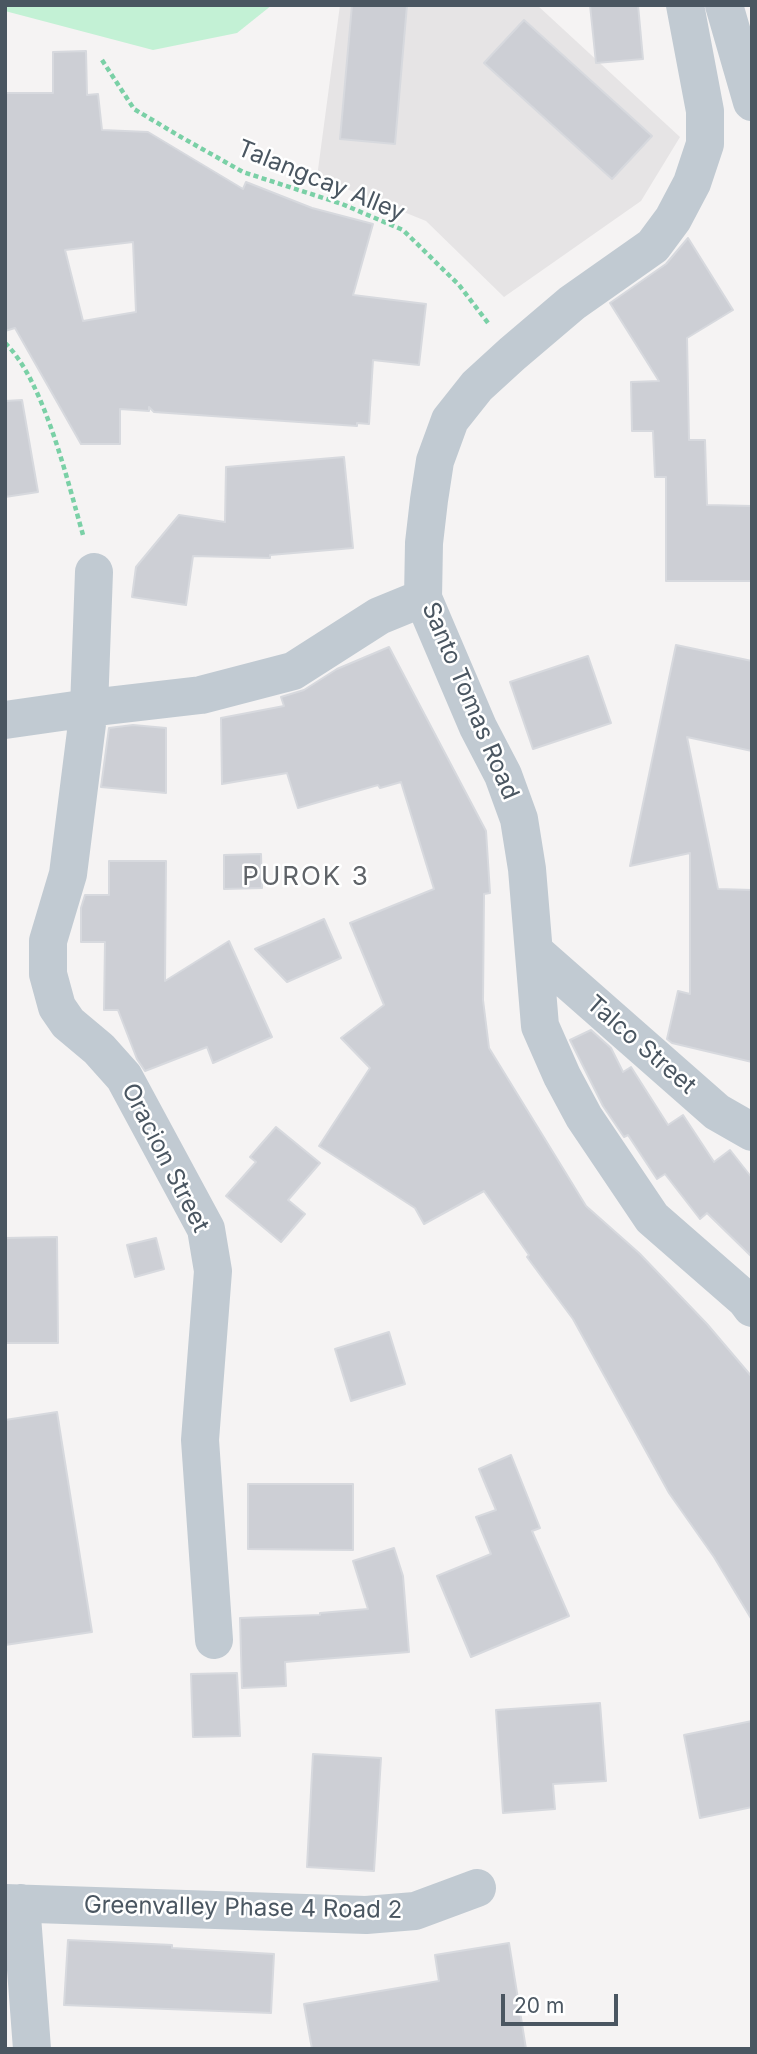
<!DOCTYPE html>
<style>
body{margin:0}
#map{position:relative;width:757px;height:2054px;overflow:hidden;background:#f5f3f3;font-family:Inter,sans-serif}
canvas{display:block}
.frame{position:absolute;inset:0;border:7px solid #4a5661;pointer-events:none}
.scale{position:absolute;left:501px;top:1994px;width:117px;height:32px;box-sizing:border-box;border:4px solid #4a5661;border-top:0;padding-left:9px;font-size:21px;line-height:24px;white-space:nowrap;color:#4a5661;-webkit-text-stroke:5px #fff;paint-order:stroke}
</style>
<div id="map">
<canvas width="757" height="2054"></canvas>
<div class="frame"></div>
<div class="scale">20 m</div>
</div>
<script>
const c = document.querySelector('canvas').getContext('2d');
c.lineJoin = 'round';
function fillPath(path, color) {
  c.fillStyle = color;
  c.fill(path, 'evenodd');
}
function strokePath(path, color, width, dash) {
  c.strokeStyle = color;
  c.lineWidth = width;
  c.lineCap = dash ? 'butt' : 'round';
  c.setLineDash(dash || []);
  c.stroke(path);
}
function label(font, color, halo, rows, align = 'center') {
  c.font = font + ' Inter,sans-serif';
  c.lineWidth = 5;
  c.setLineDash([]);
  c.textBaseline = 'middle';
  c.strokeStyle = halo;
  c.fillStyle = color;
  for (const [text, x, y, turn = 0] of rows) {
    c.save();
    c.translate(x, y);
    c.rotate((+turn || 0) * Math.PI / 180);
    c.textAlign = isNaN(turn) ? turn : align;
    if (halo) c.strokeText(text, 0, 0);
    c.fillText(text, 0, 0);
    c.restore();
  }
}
const education = new Path2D(`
 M 340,5 L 537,5 L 680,137 L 641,201 L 504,297 L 426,221 L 317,177 Z`);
const green = new Path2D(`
 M 5,5 L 272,5 L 237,33 L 153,50 L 5,11 Z`);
const building = new Path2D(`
 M 352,5 L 407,5 L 395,144 L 340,139 Z
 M 590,5 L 638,5 L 643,59 L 596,63 Z
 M 524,20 L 652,136 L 612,179 L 484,63 Z
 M 86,51 L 87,95 L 98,94 L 102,130 L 148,132 L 243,189 L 246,182 L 312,208 L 373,224 L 353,295 L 426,304 L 419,365 L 373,360 L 369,424 L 357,423 L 357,426 L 154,412 L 149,407 L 149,411 L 120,409 L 120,444 L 81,444 L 15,328 L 5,331 L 5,93 L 53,93 L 53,52 ZM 133,242 L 136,312 L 83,321 L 65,250 Z
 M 688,238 L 733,310 L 687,338 L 689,440 L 705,440 L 707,505 L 752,506 L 752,581 L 666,581 L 666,477 L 655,477 L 653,431 L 632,431 L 631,382 L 659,381 L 610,303 L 666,264 Z
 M 22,400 L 38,492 L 5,497 L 5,401 Z
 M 344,457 L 353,548 L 270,555 L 270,558 L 193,556 L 186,605 L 132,597 L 136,567 L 179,515 L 225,522 L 226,467 Z
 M 676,645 L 752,661 L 752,751 L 687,737 L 718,889 L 752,890 L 752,1062 L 672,1043 L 667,1039 L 678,991 L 690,994 L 690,853 L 630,866 Z
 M 389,647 L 486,831 L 490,893 L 484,894 L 483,1000 L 489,1048 L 586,1206 L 639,1253 L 707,1324 L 752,1377 L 752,1620 L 714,1557 L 669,1493 L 573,1319 L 527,1257 L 529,1255 L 484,1191 L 424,1224 L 415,1208 L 319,1146 L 370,1068 L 341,1038 L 384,1005 L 350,923 L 434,889 L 401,782 L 380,788 L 378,785 L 298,808 L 287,773 L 222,784 L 221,718 L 284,706 L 281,697 L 304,690 L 337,669 Z
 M 588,656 L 611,723 L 533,749 L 510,682 Z
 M 133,725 L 166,728 L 166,793 L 101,787 L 109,728 Z
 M 261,854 L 262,888 L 224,889 L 224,855 Z
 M 109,861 L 166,861 L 165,981 L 229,941 L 272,1037 L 213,1063 L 207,1047 L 145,1071 L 137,1059 L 118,1010 L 104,1010 L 105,942 L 81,942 L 81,908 L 85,895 L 109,895 Z
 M 324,919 L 341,958 L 287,982 L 255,949 Z
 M 591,1030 L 611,1048 L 623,1072 L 631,1067 L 668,1125 L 683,1115 L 714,1162 L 730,1150 L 752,1178 L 752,1257 L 707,1213 L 700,1219 L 665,1174 L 657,1179 L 628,1135 L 624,1137 L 603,1106 L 570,1040 Z
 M 276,1127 L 320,1163 L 288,1200 L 305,1214 L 281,1242 L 226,1196 L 256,1162 L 250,1157 Z
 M 57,1237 L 58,1343 L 5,1343 L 5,1238 Z
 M 156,1238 L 164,1269 L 135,1277 L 127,1245 Z
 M 389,1332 L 405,1384 L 351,1401 L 335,1349 Z
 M 57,1412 L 92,1632 L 5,1645 L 5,1420 Z
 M 511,1455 L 540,1528 L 532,1531 L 569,1616 L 471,1657 L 437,1576 L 491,1554 L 476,1517 L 496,1510 L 479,1469 Z
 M 248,1484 L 353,1484 L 353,1550 L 248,1549 Z
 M 394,1548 L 403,1576 L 409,1652 L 285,1662 L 286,1686 L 242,1688 L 240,1618 L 320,1615 L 320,1613 L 368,1609 L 353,1561 Z
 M 237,1673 L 240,1736 L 193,1737 L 191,1674 Z
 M 600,1703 L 606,1781 L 553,1784 L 555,1809 L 503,1813 L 496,1710 Z
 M 752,1721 L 752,1807 L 700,1818 L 684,1735 Z
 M 313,1754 L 381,1758 L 374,1871 L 307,1867 Z
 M 68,1940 L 172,1945 L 172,1948 L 274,1954 L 271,2013 L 64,2005 Z
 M 509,1943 L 526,2049 L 312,2049 L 304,2004 L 439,1981 L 435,1955 Z`);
const path = new Path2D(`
 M 102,60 L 134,109 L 181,137 L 243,172 L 342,204 L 403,230 L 459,285 L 488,323
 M 5,343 C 44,380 68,483 83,535`);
const minor = new Path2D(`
 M 685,5 L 705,111 L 705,144 L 692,183 L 673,219 L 653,246 L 572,303 L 512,354 L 477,386 L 450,420 L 435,461 L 429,500 L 424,543 L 423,598 L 478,727 L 503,775 L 519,819 L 527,869 L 540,1026 L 562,1076 L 584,1117 L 652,1218 L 746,1300 L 752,1308
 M 724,5 L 752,102
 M 5,720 L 89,708 L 94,572
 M 535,952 L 717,1112 L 752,1132
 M 214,1640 L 200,1440 L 213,1271 L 206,1229 L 124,1077 L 99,1049 L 68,1023 L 57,1007 L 48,974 L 48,941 L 68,874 L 89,708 L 201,695 L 293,671 L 379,616 L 423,598
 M 5,1903 L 366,1915 L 415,1911 L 477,1888
 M 21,1903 L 32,2049`);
const streetNames = [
 ["Talangcay Alley",321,181,22],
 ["Santo Tomas Road",470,701,67],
 ["Talco Street",641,1045,41],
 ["Oracion Street",165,1158,63],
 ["Greenvalley Phase 4 Road 2",243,1908,1]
];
const neighbourhoodNames = [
 ["PUROK 3",306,877]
];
fillPath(education, '#e6e4e5');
fillPath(green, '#c3f1d5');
fillPath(building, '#cdcfd5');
strokePath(building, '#d7d9de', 2);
strokePath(path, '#7ad0a6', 4.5, [5, 3.5]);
strokePath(minor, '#c1cad2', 38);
label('24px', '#4a5661', '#fff', streetNames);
c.letterSpacing = '2px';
label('26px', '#5f6368', '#fff', neighbourhoodNames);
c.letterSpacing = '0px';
</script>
